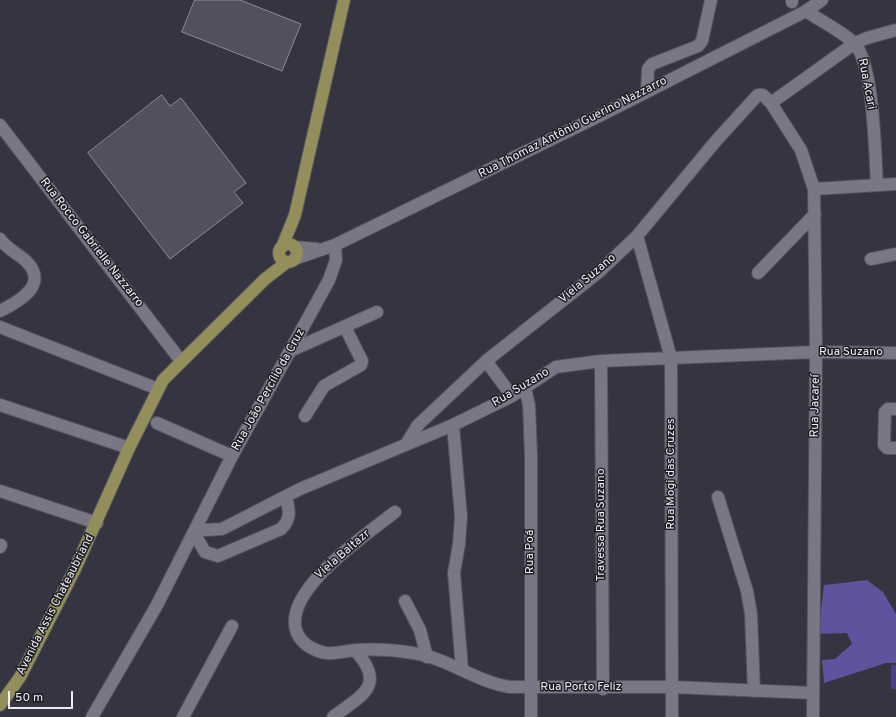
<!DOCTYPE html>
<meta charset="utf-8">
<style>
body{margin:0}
#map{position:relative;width:896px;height:717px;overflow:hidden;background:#353441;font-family:Overpass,sans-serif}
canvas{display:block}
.scale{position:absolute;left:8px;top:691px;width:65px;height:18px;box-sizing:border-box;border:2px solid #eeedf5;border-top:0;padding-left:5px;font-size:12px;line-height:14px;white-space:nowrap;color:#eeedf5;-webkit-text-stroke:3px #1d1d22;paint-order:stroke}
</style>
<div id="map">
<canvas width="896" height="717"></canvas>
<div class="scale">50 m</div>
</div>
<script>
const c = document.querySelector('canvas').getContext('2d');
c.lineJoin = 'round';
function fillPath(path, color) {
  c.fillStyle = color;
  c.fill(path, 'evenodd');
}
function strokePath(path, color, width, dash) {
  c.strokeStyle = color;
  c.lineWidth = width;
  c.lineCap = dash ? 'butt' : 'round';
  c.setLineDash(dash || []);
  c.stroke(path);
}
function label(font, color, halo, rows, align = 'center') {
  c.font = font + ' Overpass,sans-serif';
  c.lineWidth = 3;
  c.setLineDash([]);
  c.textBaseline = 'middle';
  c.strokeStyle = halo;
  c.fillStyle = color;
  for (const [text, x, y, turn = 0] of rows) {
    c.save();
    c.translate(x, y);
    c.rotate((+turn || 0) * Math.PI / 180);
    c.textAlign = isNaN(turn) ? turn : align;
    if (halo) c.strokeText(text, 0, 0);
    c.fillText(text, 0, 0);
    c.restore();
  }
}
const green = new Path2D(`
 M 891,665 L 896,665 L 896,689 L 891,689 Z`);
const forest = new Path2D(`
 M 867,580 L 883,592 L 896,614 L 896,663 L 886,663 L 824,683 L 822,660 L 835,659 L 852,644 L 847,633 L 818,634 L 824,585 Z`);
const building = new Path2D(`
 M 195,0 L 240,0 L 301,24 L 282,71 L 182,32 Z
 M 162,95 L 170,106 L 181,98 L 246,183 L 234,192 L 243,203 L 170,259 L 88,153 Z`);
const minor = new Path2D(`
 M 792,2 L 792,0
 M 806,11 C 819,20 843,32 854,43 C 874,63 875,155 877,185
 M 647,91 L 648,69 L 652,64 L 698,46 L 702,41 L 711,0
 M 771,103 L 855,43 L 867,38 L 896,30
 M 0,125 L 181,361
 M 814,189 L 896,184
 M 637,236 L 671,358 L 672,717
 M 0,239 C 7,249 17,253 26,261 C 50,285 18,302 0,311
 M 294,247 L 317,249
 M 294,259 L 335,245 L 601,115 L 806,11 L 822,0
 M 871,259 L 896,254
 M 758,273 L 815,214
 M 0,327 L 158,389
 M 292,350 L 377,312
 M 486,361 L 512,396
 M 601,361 L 603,689
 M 525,388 L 529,405 L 531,455 L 531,717
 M 0,405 L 129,448
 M 896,409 L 888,409 L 885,412 L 884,445 L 887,448 L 896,448
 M 305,416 L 324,386 L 361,365 L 362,361 L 345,327
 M 157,423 L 232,456
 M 453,425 L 461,517 L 459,544 L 454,573 L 462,669
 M 407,443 L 418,425 L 486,361 L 600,271 L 637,236 L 715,142 L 755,98 L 758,95 L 763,95 L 771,103 L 801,150 L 814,189 L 816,352 L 813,717
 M 0,491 L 97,523
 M 718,497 L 747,591 L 751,614 L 754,691
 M 395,512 C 367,534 280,592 297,633 C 302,644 314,651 326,653 C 336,654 346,651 356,650 C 374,649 395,650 413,653 C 448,658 476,682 510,687 L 672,687 L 813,693
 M 197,527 L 205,530 L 222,529 L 300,489 L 453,425 L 512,396 L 556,367 L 601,361 L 671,358 L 816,352 L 896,353
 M 194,533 L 205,552 L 218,556 L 281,529 C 292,518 289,510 286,496
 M 0,547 L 1,545
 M 405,601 L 420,630 L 427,657
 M 92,717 L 157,605 L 232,456 L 329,280 L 336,260 L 335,245
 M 183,717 L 232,626
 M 333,717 C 362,695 387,686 355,650`);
const major = new Path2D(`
 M279 253a9 9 0 1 1 18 0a9 9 0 1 1-18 0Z
 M 282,247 L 295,215 L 344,0
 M 0,705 L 20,677 L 75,569 L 129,448 L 163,380 L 265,279 L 287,262`);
const streetNames = [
 ["Rua Acari",866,84,79],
 ["Rua Thomaz Antônio Guerino Nazzarro",573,128,-27],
 ["Rua Rocco Gabrielle Nazzarro",91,243,52],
 ["Viela Suzano",588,279,-40],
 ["Rua Suzano",851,353],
 ["Rua Suzano",521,388,-31],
 ["Rua João Percílio da Cruz",269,390,-61],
 ["Rua Jacareí",816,406,-89],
 ["Rua Mogi das Cruzes",672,474,-90],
 ["Travessa Rua Suzano",602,525,-90],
 ["Rua Poá",531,552,-90],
 ["Viela Baltazr",343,555,-41],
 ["Avenida Assis Chateaubriand",56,605,-63],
 ["Rua Porto Feliz",581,688]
];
fillPath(green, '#4d4082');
fillPath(forest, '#60529d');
fillPath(building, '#52505e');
strokePath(building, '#8d8b9a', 1);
strokePath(minor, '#53525d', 14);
strokePath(major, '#53525d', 14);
strokePath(minor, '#797786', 12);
strokePath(major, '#938e5a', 12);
label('12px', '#eeedf5', '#1d1d22', streetNames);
</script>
